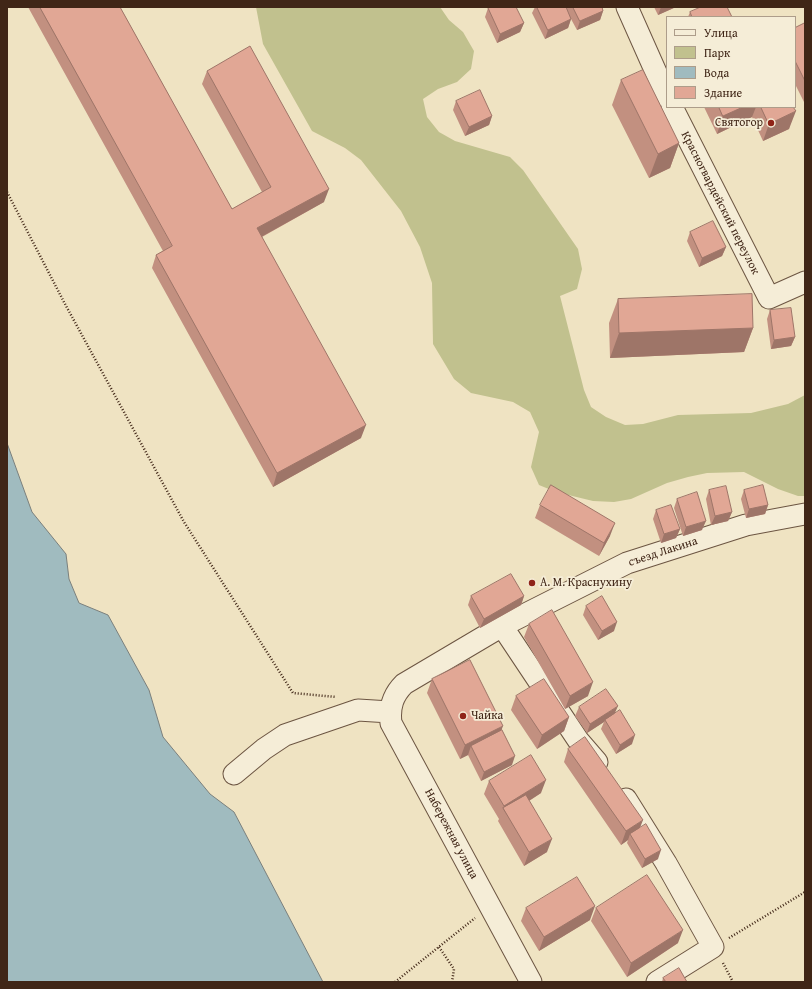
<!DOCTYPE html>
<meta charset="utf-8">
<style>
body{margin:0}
#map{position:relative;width:812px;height:989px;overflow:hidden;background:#efe3c2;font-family:"Gentium Book Plus",serif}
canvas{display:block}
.frame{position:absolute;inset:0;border:8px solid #402617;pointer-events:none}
.legend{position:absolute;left:666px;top:16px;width:130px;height:92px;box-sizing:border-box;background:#f5edd7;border:1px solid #ad9d8a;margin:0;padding:5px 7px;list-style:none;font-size:12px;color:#402617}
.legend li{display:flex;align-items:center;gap:8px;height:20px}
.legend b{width:20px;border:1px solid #ad9d8a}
</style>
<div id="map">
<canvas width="812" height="989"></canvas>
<div class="frame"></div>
<ul class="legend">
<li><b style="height:5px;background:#f5edd7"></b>Улица</li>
<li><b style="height:11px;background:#c1c18e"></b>Парк</li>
<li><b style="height:11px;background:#a0bbbf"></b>Вода</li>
<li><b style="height:11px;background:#e1a795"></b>Здание</li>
</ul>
</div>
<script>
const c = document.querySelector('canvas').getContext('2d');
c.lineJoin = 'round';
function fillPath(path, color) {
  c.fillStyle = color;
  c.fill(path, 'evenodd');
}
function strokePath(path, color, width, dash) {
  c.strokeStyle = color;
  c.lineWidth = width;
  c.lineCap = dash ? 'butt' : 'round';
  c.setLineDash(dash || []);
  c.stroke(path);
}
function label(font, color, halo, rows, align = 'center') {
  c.font = font + ' "Gentium Book Plus",serif';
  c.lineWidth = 3.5;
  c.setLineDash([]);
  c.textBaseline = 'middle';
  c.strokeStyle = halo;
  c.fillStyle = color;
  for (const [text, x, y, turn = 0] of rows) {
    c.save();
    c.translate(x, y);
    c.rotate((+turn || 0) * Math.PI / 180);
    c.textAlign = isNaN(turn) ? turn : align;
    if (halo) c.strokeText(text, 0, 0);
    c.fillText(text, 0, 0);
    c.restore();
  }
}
const green = new Path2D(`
 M 256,7 L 440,7 L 449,20 L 463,32 L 474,51 L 471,69 L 457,82 L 438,89 L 423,99 L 427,117 L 439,132 L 455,141 L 510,157 L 523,170 L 578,249 L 582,269 L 577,289 L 560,296 L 584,390 L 591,407 L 606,417 L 625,425 L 643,424 L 678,415 L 751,413 L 788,404 L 805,395 L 805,496 L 798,496 L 778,489 L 744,472 L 707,473 L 688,477 L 667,483 L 631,499 L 614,502 L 593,501 L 556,492 L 539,485 L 531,467 L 539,432 L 530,412 L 513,402 L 471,393 L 454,379 L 433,344 L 432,283 L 420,247 L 401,211 L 361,160 L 345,148 L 312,131 L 263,44 Z`);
const water = new Path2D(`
 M 7,443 L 32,512 L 66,554 L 69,579 L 79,603 L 108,615 L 149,690 L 163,737 L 210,794 L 234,812 L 323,982 L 7,982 Z`);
const path = new Path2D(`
 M 7,192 L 65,304 L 184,522 L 293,693 L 336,697
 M 729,938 L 805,892
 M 439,947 L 454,969 L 452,982
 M 723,963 L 733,982
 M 395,982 L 475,918`);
const minor = new Path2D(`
 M 627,7 L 667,97
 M 672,107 L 769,298 L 805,282
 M 502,626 L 578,740 L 597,762
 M 234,774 L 264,749 L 285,735 L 358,710 L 390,712
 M 626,799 L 666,863 L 713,947 L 657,982
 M 531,982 L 391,723 C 389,707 393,695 404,684 L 502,626 L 627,563 L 746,525 L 805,514`);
const wall = new Path2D(`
 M 28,7 L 120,7 L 232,209 L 262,192 L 202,84 L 207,71 L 324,202 L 262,237 L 361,438 L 273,487 L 152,268 L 156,255 L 163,251 Z
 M 535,7 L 602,7 L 603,11 L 600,20 L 577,30 L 571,19 L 568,28 L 545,39 L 532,13 Z
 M 654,7 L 676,7 L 658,15 Z
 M 488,8 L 524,23 L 520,32 L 497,43 L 485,17 Z
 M 690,12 L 692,17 L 688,17 Z
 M 805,23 L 805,104 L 795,84 L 795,28 Z
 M 621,80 L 679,143 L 670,168 L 649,178 L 612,105 Z
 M 456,101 L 492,116 L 489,125 L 465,136 L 453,110 Z
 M 704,107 L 793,107 L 789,129 L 763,141 L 752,117 L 717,134 Z
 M 690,232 L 726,247 L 722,256 L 699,267 L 687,241 Z
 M 618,299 L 753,328 L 744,352 L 610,358 L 609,323 Z
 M 770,310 L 795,337 L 791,346 L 771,349 L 767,319 Z
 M 709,490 L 732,512 L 728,521 L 711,525 L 706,499 Z
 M 744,490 L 768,505 L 765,514 L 746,518 L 741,499 Z
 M 677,499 L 702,530 L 683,536 L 674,508 Z
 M 540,505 L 610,536 L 599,556 L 535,518 Z
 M 656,510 L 680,529 L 676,538 L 661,543 L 653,519 Z
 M 471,596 L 524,596 L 521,605 L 480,628 L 468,605 Z
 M 586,606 L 614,631 L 598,640 L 583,615 Z
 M 529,624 L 588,696 L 565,709 L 524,637 Z
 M 432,679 L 502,730 L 512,765 L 481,781 L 468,755 L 460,759 L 427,693 Z
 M 516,696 L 569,717 L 564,731 L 537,749 L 511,710 Z
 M 579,707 L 615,714 L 632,744 L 616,754 L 601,729 L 604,722 L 587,733 L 575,716 Z
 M 568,749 L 639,828 L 658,859 L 642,868 L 627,843 L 628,840 L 621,845 L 564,762 Z
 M 489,781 L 541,793 L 529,801 L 547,852 L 524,866 L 498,821 L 499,819 L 484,794 Z
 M 526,908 L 590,920 L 539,951 L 521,921 Z
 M 596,908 L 678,943 L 627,977 L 591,921 Z
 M 663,978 L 687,982 L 662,982 Z`);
const shadedWall = new Path2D(`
 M 661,7 L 676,7 L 658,15 Z
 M 603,11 L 600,20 L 577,30 L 580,21 Z
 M 571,19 L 568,28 L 545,39 L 548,30 Z
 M 524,23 L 520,32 L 497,43 L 500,34 Z
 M 743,107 L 756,107 L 752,117 L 717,134 L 723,116 Z
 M 796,111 L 789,129 L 763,141 L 769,124 Z
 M 492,116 L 489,125 L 465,136 L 469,127 Z
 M 679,143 L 670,168 L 649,178 L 658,154 Z
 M 329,189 L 324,202 L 252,242 L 257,228 Z
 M 726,247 L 722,256 L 699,267 L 702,258 Z
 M 753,328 L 744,352 L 610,358 L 619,333 Z
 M 795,337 L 791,346 L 771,349 L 774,340 Z
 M 366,425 L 361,438 L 273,487 L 277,473 Z
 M 768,505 L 765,514 L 746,518 L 749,509 Z
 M 732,512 L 728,521 L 711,525 L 715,516 Z
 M 706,521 L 702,530 L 683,536 L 686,527 Z
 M 615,523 L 610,536 L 599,556 L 604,543 Z
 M 680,529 L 676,538 L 661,543 L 664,534 Z
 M 524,596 L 521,605 L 480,628 L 484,619 Z
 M 617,622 L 614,631 L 598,640 L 602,631 Z
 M 593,682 L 588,696 L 565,709 L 570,696 Z
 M 618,706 L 614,715 L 605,720 L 604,722 L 587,733 L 590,724 Z
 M 569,717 L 564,731 L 537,749 L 542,735 Z
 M 503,726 L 498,739 L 471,746 L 468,755 L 460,759 L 465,745 Z
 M 635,735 L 632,744 L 616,754 L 620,745 Z
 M 515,756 L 512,765 L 481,781 L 484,772 Z
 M 546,780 L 541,793 L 507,815 L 503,809 L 504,806 Z
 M 643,820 L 638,833 L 630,834 L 628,840 L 621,845 L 626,831 Z
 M 552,839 L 547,852 L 524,866 L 529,852 Z
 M 661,850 L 658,859 L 642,868 L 645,859 Z
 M 595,906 L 590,920 L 539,951 L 544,937 Z
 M 683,930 L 678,943 L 627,977 L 631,963 Z`);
const building = new Path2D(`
 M 40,7 L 120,7 L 232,209 L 271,187 L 207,71 L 250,46 L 329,189 L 257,228 L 366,425 L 277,473 L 156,255 L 172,246 Z
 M 491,7 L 516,7 L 524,23 L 500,34 L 488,8 Z
 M 537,7 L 566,7 L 571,19 L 548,30 Z
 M 573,7 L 602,7 L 603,11 L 580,21 Z
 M 701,7 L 727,7 L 732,17 L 692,17 L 690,12 Z
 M 805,23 L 805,81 L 795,61 L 795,28 Z
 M 643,70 L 679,143 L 658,154 L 621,80 Z
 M 480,90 L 492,116 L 469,127 L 456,101 Z
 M 719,107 L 743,107 L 723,116 Z
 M 761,107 L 793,107 L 796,111 L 769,124 Z
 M 713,221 L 726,247 L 702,258 L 690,232 Z
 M 752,294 L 753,328 L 619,333 L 618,299 Z
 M 791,308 L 795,337 L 774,340 L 770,310 Z
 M 551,485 L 615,523 L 604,543 L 540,505 Z
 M 763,485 L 768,505 L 749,509 L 744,490 Z
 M 726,486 L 732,512 L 715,516 L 709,490 Z
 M 697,492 L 706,521 L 686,527 L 677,499 Z
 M 671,505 L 680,529 L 664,534 L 656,510 Z
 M 511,574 L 524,596 L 484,619 L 471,596 Z
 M 602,596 L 617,622 L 602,631 L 586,606 Z
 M 552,610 L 593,682 L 570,696 L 529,624 Z
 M 470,660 L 503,726 L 465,745 L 432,679 Z
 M 544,679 L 569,717 L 542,735 L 516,696 Z
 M 606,689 L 618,706 L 590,724 L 579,707 Z
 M 620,710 L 635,735 L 620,745 L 605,720 Z
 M 502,730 L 515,756 L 484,772 L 471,746 Z
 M 585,737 L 643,820 L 626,831 L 568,749 Z
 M 531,755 L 546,780 L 504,806 L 489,781 Z
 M 526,795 L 552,839 L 529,852 L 503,808 Z
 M 646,824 L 661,850 L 645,859 L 630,834 Z
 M 647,875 L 683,930 L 631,963 L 596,908 Z
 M 577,877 L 595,906 L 544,937 L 526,908 Z
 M 679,968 L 687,982 L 666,982 L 663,978 Z`);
const markers = [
 [771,123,4,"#8f2418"],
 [532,583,4,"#8f2418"],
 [463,716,4,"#8f2418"]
];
const poiNames = [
 ["Святогор",763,123,"right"],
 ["А. М. Краснухину",540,583],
 ["Чайка",471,716]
];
const streetNames = [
 ["Красногвардейский переулок",720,203,63],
 ["съезд Лакина",663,552,-18],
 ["Набережная улица",451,834,62]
];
fillPath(green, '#c1c18e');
fillPath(water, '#a0bbbf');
strokePath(water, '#7a7f7c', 1);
strokePath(minor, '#6c5542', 23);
strokePath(path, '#402617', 2.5, [1, 2]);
strokePath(minor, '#f5edd7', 21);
fillPath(wall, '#c29080');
fillPath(shadedWall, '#9e7568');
fillPath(building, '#e1a795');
strokePath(building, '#9e7568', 1);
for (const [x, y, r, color] of markers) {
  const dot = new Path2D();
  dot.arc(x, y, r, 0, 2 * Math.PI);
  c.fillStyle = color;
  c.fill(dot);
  strokePath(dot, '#f5edd7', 1.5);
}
label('12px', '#402617', '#f5edd7', poiNames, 'left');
label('12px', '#402617', '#f5edd7', streetNames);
</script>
